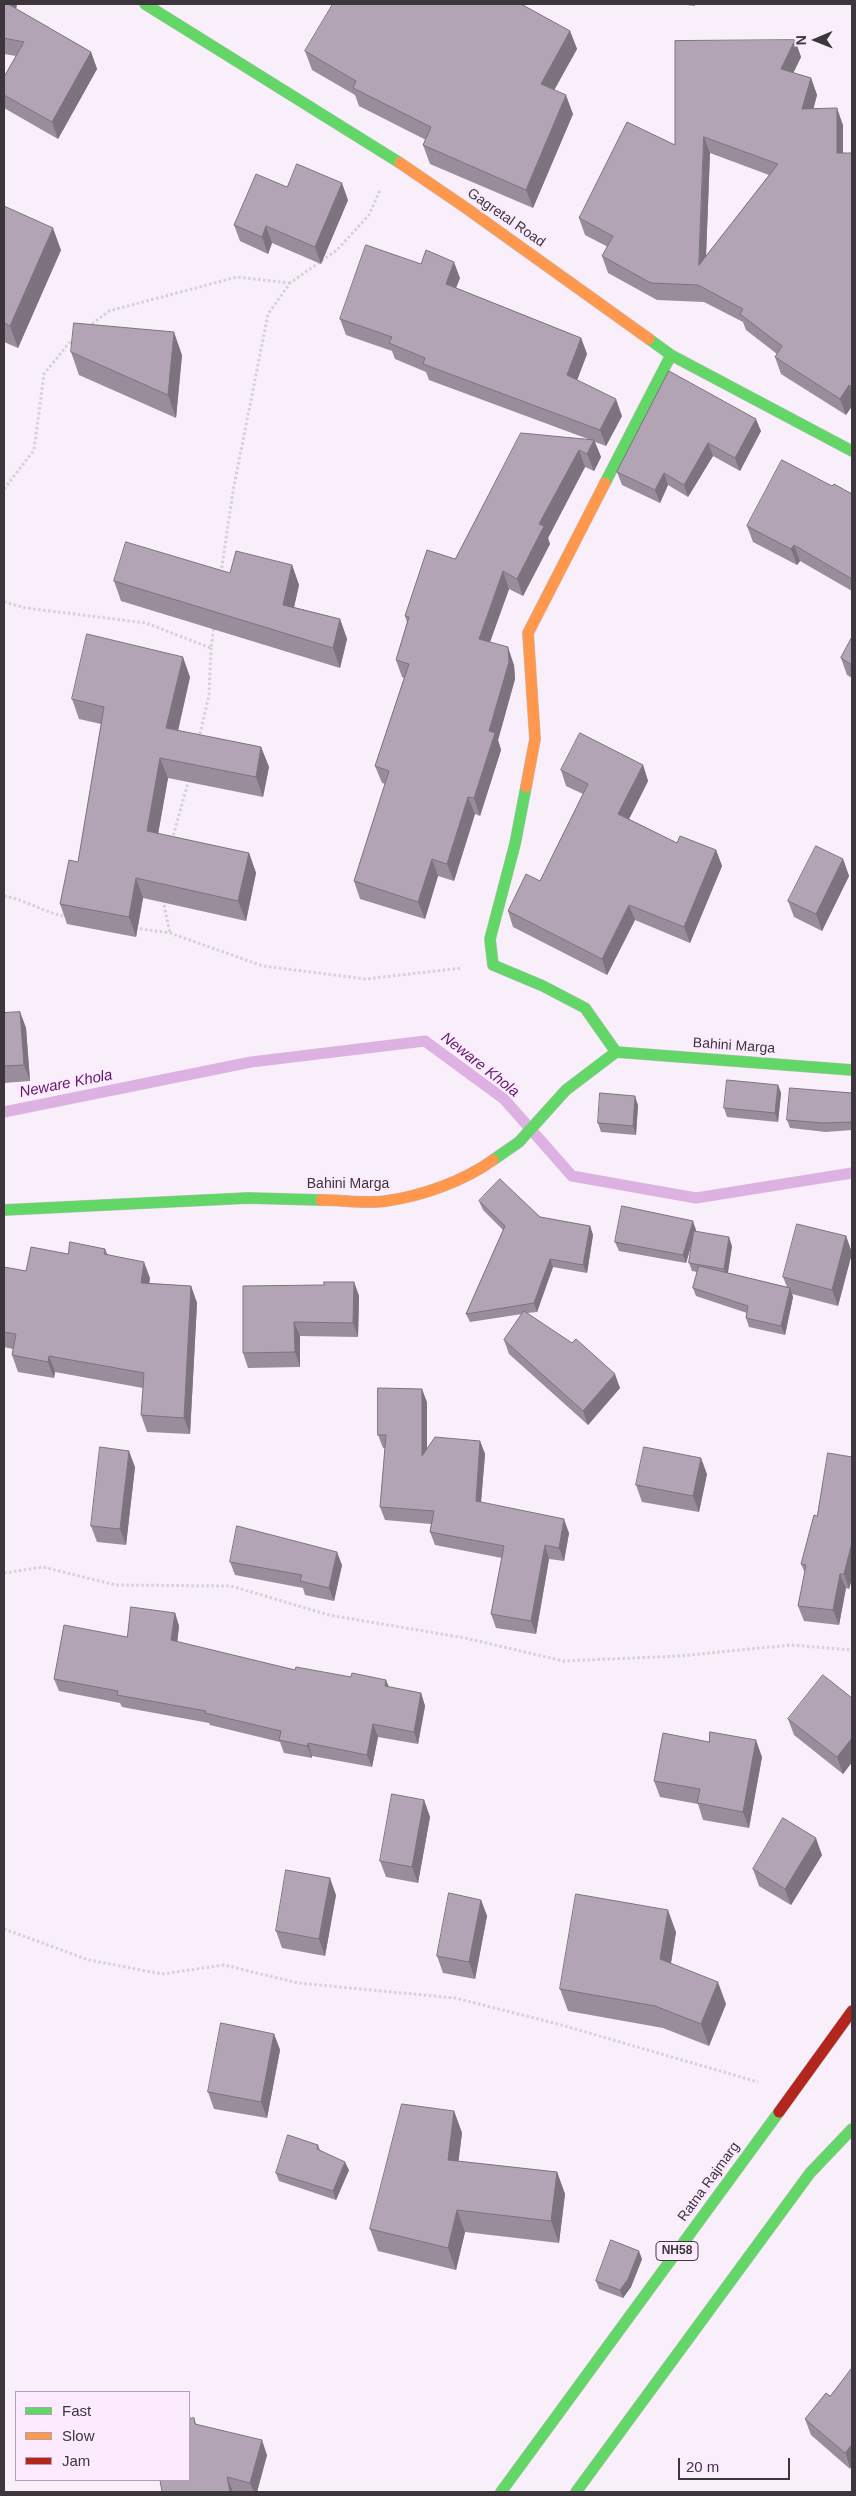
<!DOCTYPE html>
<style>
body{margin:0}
#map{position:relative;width:856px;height:2496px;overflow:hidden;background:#f8effa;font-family:Helvetica,sans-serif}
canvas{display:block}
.frame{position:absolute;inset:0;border:5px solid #3d363d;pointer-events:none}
.legend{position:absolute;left:15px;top:2391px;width:175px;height:90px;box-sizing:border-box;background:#fcebfe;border:1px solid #b0a3b1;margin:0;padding:6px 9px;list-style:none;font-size:15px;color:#3d363d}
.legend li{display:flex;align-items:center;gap:10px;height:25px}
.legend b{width:25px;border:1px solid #b0a3b1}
.north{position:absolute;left:791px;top:15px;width:50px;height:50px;-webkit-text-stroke:4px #fcebfe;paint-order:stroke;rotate:269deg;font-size:14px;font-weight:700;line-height:20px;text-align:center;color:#3d363d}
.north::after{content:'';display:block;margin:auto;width:18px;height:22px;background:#3d363d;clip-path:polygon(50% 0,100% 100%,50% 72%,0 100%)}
.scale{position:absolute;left:678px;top:2458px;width:112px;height:22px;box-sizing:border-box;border:2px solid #3d363d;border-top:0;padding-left:6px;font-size:15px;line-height:18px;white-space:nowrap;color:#3d363d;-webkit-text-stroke:4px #fcebfe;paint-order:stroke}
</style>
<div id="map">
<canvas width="856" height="2496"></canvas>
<div class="frame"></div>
<ul class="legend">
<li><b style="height:6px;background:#63d668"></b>Fast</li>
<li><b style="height:6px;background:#ff974d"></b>Slow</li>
<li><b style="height:6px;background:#b3261e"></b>Jam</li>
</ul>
<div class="north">N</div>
<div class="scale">20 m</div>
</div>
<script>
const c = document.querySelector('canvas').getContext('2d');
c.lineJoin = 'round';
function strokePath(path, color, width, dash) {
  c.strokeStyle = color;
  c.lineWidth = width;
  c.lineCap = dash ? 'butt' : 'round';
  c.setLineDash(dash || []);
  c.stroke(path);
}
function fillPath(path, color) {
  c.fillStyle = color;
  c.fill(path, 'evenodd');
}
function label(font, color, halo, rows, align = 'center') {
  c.font = font + ' Helvetica,sans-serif';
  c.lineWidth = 5;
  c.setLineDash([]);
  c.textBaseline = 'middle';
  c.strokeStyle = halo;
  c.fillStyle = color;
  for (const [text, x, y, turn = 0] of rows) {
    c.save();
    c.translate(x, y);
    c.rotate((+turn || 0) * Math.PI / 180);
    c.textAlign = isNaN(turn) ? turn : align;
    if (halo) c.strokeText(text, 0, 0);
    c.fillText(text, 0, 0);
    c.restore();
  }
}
const stream = new Path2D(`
 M 4,1112 L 251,1062 L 425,1041 L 504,1099 L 572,1176 L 696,1198 L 852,1173`);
const path = new Path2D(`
 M 88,327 L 109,311 L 237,277 L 289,283
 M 4,489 L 34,450 L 44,374 L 69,343 L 76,337
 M 221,573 L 233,491 L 268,314 L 290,283 L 337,250 L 369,215 L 380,190
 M 4,602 L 26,608 L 146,623 L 211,648 L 214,627
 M 199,739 L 209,695 L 211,648
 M 172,840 L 189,779
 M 4,896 C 27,900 46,914 69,917
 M 163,900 L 170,933
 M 135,928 L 170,933 L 263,966 L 366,979 L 461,968
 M 4,1573 L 43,1567 L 116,1585 L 231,1586 L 329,1615 L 465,1638 L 563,1661 L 680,1656 L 791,1645 L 852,1650
 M 4,1929 L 89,1960 L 162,1974 L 224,1965 L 298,1983 L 455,1998 L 558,2024 L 758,2082`);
const fast = new Path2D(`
 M 145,4 L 400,163
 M 649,339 L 671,355 L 852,451
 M 605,483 L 671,355
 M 526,787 L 515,844 L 490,939 L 493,965 L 543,986 L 585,1008 L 616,1052
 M 493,1160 L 519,1142 L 566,1090 L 616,1052 L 852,1070
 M 4,1210 L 248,1198 L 321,1200
 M 501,2492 L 779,2112
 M 576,2492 L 810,2173 L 852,2129`);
const slow = new Path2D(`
 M 400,163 L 466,208 L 649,339
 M 526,787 L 535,739 L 528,633 L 605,483
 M 321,1200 C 342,1200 366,1204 386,1201 C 422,1196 464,1181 493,1160`);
const jam = new Path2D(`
 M 779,2112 L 852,2011`);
const wall = new Path2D(`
 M 4,4 L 17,4 L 16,9 L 91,52 L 97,69 L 58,139 L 4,108 L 4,77 L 16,56 L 4,54 Z
 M 524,4 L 524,6 L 570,31 L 577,49 L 554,90 L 573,114 L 533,208 L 430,164 L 423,145 L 426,140 L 359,106 L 355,95 L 312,70 L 305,51 Z
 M 678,4 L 695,4 L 695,6 Z
 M 795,40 L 801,57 L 793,73 L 811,78 L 817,95 L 813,109 L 843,125 L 843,153 L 852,153 L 852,406 L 846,415 L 781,374 L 775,357 L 777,354 L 746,330 L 743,322 L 704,302 L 657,300 L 608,273 L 602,256 L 608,247 L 585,235 L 579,218 L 675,145 ZM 710,153 L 769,175 L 706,256 Z
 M 287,187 L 348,200 L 321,264 L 272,243 L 268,254 L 240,241 L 234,225 Z
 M 4,206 L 61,250 L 18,348 L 4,342 Z
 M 421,264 L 460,278 L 456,288 L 581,338 L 587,354 L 577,380 L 622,416 L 606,446 L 595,442 L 601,457 L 594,471 L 585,467 L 548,538 L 550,544 L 523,596 L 509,589 L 490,642 L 514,665 L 515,679 L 498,740 L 501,750 L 480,816 L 475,814 L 454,881 L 438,876 L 425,919 L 360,899 L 354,881 L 385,784 L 382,783 L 375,766 L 404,678 L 402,677 L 396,660 L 407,622 L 405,616 L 455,559 L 588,439 L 429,380 L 426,372 L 395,359 L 392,351 L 346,335 L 340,319 Z
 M 71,352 L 182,355 L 176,418 L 79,375 Z
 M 669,371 L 761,431 L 740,471 L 713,456 L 688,497 L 668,485 L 660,503 L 622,485 L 617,472 Z
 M 832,486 L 852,494 L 852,591 L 800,561 L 797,565 L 753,542 L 747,526 Z
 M 292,565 L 299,585 L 294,607 L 340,619 L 347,639 L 340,668 L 121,601 L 114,581 L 230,573 Z
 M 852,637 L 852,678 L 847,675 L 841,658 Z
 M 190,677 L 178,731 L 261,747 L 269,767 L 263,797 L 168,778 L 158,834 L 249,853 L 256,873 L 246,921 L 143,898 L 136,937 L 67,924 L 60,904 L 78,862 L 101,724 L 79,719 L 72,699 Z
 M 643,765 L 648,781 L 629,819 L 677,843 L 716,850 L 722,866 L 690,943 L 635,920 L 607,975 L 513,927 L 508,911 L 540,881 L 583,794 L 566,786 L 561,770 Z
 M 843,859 L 849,876 L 822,931 L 794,917 L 788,901 Z
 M 20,1012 L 26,1028 L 30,1081 L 4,1083 L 4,1013 Z
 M 778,1085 L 781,1093 L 778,1122 L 727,1117 L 724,1108 Z
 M 852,1093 L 852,1130 L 826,1132 L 790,1128 L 787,1120 Z
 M 638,1105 L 636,1135 L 601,1132 L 598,1123 Z
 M 479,1201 L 540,1217 L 590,1226 L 593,1235 L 587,1273 L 553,1267 L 537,1312 L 527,1313 L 620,1388 L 588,1425 L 509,1354 L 504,1340 L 522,1314 L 470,1322 L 466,1314 L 503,1230 L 483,1210 Z
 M 696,1230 L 696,1232 L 732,1246 L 728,1273 L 787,1287 L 783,1277 L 846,1236 L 852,1253 L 838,1306 L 792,1294 L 793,1297 L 785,1335 L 749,1327 L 746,1318 L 747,1313 L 696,1296 L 693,1288 L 697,1272 L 692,1271 L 689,1263 L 692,1242 L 686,1263 L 619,1251 L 615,1242 Z
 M 105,1249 L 108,1255 L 150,1278 L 149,1283 L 191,1286 L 197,1303 L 190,1434 L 147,1432 L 141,1415 L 143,1388 L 55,1372 L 54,1378 L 18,1372 L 12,1355 L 13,1349 L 4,1347 L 4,1267 L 26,1271 L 68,1254 Z
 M 354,1282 L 359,1296 L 358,1337 L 300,1336 L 300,1367 L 248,1368 L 243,1353 L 324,1285 Z
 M 427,1402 L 427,1448 L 480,1441 L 485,1454 L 481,1502 L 569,1533 L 564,1561 L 549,1559 L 536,1634 L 496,1628 L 491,1614 L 502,1558 L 435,1545 L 430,1532 L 431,1524 L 385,1520 L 380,1507 L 385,1448 L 383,1448 L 378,1435 Z
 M 852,1457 L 852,1578 L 849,1589 L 846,1588 L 839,1625 L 804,1621 L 798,1606 L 805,1573 L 801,1564 L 817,1516 Z
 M 135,1467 L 126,1545 L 97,1542 L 91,1526 Z
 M 707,1474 L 699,1512 L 642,1502 L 636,1485 Z
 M 230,1562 L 342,1565 L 334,1601 L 305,1595 L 303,1588 L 235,1575 Z
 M 175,1613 L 179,1626 L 177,1642 L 295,1670 L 421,1693 L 425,1706 L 418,1744 L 378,1737 L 372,1767 L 312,1756 L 312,1758 L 284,1753 L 280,1742 L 210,1725 L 209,1723 L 122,1707 L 120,1703 L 59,1691 L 54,1679 L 127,1637 Z
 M 852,1698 L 852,1762 L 843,1774 L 794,1735 L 788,1719 Z
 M 709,1742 L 762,1757 L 749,1828 L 703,1820 L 698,1804 L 660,1797 L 654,1781 Z
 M 424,1800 L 430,1817 L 418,1883 L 386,1877 L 380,1861 Z
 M 822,1855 L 791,1905 L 759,1886 L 753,1869 Z
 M 336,1895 L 325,1956 L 282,1948 L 276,1931 Z
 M 481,1900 L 487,1916 L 475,1979 L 443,1973 L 437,1956 Z
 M 676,1932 L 671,1963 L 726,2004 L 709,2046 L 663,2028 L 568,2011 L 560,1989 Z
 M 274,2034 L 280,2050 L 267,2118 L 214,2109 L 208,2092 Z
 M 454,2111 L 462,2133 L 458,2161 L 557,2172 L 565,2194 L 559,2243 L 465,2232 L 456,2270 L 378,2251 L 370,2229 Z
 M 318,2145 L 320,2150 L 349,2170 L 336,2200 L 279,2181 L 276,2173 Z
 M 642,2259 L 631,2287 L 623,2298 L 599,2289 L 596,2281 Z
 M 826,2393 L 850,2469 L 811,2435 L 805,2419 Z
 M 194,2418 L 196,2424 L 267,2455 L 257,2492 L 236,2492 L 233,2491 L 162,2492 Z`);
const shadedWall = new Path2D(`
 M 8,4 L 17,4 L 14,20 Z
 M 570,31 L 577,49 L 547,103 L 541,84 Z
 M 795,40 L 801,57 L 787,86 L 781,69 Z
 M 91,52 L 97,69 L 58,139 L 52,122 Z
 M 811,78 L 817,95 L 809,126 L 802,109 Z
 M 566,95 L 573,114 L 533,208 L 526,190 Z
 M 837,108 L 843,125 L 843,169 L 837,153 Z
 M 704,137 L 710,153 L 705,282 L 699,265 Z
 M 342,183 L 348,200 L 321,264 L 315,247 Z
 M 266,226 L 272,243 L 268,254 L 262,237 Z
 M 53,228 L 61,250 L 18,348 L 10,326 Z
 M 454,262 L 460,278 L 451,300 L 446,284 Z
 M 174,332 L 182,355 L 176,418 L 168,395 Z
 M 581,338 L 587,354 L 573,391 L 567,375 Z
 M 849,385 L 852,393 L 852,406 L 846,415 L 840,399 Z
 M 616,399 L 622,416 L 606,446 L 600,430 Z
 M 756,419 L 761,431 L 740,471 L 735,458 Z
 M 594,440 L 601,457 L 594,471 L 587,454 Z
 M 708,443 L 713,456 L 688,497 L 684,485 Z
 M 579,450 L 585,467 L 548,538 L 550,544 L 523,596 L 517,579 L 539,524 Z
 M 664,473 L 668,485 L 660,503 L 655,490 Z
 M 794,545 L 800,561 L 797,565 L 791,549 Z
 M 292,565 L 299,585 L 290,625 L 283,605 Z
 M 503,571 L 509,589 L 485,656 L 479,639 Z
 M 340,619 L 347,639 L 340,668 L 333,648 Z
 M 508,647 L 514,665 L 515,679 L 498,740 L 501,750 L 480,816 L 474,798 Z
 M 183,657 L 190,677 L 174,748 L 166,728 Z
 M 261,747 L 269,767 L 263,797 L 256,777 Z
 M 160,758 L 168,778 L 155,851 L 147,831 Z
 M 643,765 L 648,781 L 624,829 L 618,814 Z
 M 468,797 L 475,814 L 454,881 L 447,864 Z
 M 716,850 L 722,866 L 690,943 L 684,927 Z
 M 249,853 L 256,873 L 246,921 L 238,901 Z
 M 432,859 L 438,876 L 425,919 L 418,902 Z
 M 843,859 L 849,876 L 822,931 L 816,914 Z
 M 136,878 L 143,898 L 136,937 L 129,917 Z
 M 629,905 L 635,920 L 607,975 L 602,959 Z
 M 20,1012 L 26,1028 L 30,1081 L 24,1065 Z
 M 778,1085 L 781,1093 L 778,1122 L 775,1113 Z
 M 635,1096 L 638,1105 L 636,1135 L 633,1126 Z
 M 693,1221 L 696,1230 L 686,1263 L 683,1255 Z
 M 590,1226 L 593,1235 L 587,1273 L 583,1265 Z
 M 846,1236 L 852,1253 L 838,1306 L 832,1290 Z
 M 729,1237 L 732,1246 L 727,1277 L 724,1269 Z
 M 550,1259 L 553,1267 L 537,1312 L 534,1303 Z
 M 144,1262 L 150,1278 L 147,1299 L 141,1283 Z
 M 354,1282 L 359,1296 L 358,1337 L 353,1323 Z
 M 191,1286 L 197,1303 L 190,1434 L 184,1418 Z
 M 790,1288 L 793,1297 L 785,1335 L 781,1326 Z
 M 294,1322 L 300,1336 L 300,1367 L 295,1352 Z
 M 49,1356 L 55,1372 L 54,1378 L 48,1362 Z
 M 615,1374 L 620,1388 L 588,1425 L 583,1411 Z
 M 422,1389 L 427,1402 L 427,1469 L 422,1456 Z
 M 480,1441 L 485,1454 L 480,1514 L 476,1501 Z
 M 129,1451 L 135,1467 L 126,1545 L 120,1529 Z
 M 701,1458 L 707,1474 L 699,1512 L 693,1496 Z
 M 564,1519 L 569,1533 L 564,1561 L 559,1548 Z
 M 852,1542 L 852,1578 L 849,1589 L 844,1574 Z
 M 545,1545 L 549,1559 L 536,1634 L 531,1621 Z
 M 337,1552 L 342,1565 L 334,1601 L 329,1588 Z
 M 840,1574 L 846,1588 L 839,1625 L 833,1610 Z
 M 175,1613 L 179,1626 L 176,1653 L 171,1640 Z
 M 386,1680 L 391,1692 L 385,1686 Z
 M 421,1693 L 425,1706 L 418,1744 L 414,1732 Z
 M 373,1724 L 378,1737 L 372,1767 L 367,1755 Z
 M 852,1738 L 852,1762 L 843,1774 L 837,1757 Z
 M 756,1740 L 762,1757 L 749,1828 L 743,1812 Z
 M 308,1743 L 312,1756 L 312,1758 L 307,1746 Z
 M 424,1800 L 430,1817 L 418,1883 L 412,1867 Z
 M 816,1838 L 822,1855 L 791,1905 L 785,1889 Z
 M 330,1878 L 336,1895 L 325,1956 L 319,1939 Z
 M 481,1900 L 487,1916 L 475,1979 L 469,1962 Z
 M 668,1910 L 676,1932 L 668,1981 L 660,1959 Z
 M 718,1982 L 726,2004 L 709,2046 L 701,2024 Z
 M 274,2034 L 280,2050 L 267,2118 L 261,2102 Z
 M 454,2111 L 462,2133 L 456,2182 L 448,2160 Z
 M 345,2162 L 349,2170 L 336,2200 L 333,2191 Z
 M 557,2172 L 565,2194 L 559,2243 L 551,2221 Z
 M 457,2210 L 465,2232 L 456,2270 L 448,2248 Z
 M 639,2251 L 642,2259 L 631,2287 L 623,2298 L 620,2290 Z
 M 262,2440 L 267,2455 L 257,2492 L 254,2492 L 250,2483 Z
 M 852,2444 L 852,2466 L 850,2469 L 845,2453 Z
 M 227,2477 L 233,2492 L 230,2492 Z`);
const building = new Path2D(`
 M 4,4 L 8,4 L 91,52 L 52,122 L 4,95 L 4,77 L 24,42 L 4,38 Z
 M 333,4 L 521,4 L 570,31 L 541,84 L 566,95 L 526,190 L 423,145 L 431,127 L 353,88 L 356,81 L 305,51 Z
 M 795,40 L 781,69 L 811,78 L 802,109 L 837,108 L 837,153 L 852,153 L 852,387 L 849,385 L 840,399 L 775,357 L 782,346 L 740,314 L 743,309 L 698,285 L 651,283 L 602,256 L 613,236 L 579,218 L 627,122 L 675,145 L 675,41 ZM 704,137 L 778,164 L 699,265 Z
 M 297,164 L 342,183 L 315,247 L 266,226 L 262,237 L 234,225 L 256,174 L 287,187 Z
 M 4,206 L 53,228 L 10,326 L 4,323 Z
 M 366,245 L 421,264 L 426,250 L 454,262 L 446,284 L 581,338 L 567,375 L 616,399 L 600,430 L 423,364 L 425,358 L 389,343 L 392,337 L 340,319 Z
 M 74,323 L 174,332 L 168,395 L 71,352 Z
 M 669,371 L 756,419 L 735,458 L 708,443 L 684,485 L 664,473 L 655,490 L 617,472 Z
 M 521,433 L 594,440 L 587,454 L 579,450 L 539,524 L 544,526 L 517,579 L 503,571 L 479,639 L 508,647 L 509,662 L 489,731 L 495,733 L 474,798 L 468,797 L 447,864 L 432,859 L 418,902 L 354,881 L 389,771 L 375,766 L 409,664 L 396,660 L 409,617 L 405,616 L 427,550 L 455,559 Z
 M 782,460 L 832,486 L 834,484 L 852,494 L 852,579 L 794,545 L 791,549 L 747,526 Z
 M 126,542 L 230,573 L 236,551 L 292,565 L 283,605 L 340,619 L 333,648 L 114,581 Z
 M 87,634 L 183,657 L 166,728 L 261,747 L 256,777 L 160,758 L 147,831 L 249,853 L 238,901 L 136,878 L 129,917 L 60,904 L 69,860 L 78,862 L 104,707 L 72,699 Z
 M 852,637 L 852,665 L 841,658 Z
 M 580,733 L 643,765 L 618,814 L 677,843 L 680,836 L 716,850 L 684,927 L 629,905 L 602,959 L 508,911 L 526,874 L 540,881 L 588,784 L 561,770 Z
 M 816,846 L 843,859 L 816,914 L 788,901 Z
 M 20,1012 L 24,1065 L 4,1066 L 4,1013 Z
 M 727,1080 L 778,1085 L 775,1113 L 724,1108 Z
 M 790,1088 L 852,1093 L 852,1122 L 823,1123 L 787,1120 Z
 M 600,1093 L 635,1096 L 633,1126 L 598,1123 Z
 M 500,1179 L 540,1217 L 590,1226 L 583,1265 L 550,1259 L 534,1303 L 466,1314 L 505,1226 L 479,1201 Z
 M 622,1206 L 693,1221 L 683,1255 L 615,1242 Z
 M 797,1224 L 846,1236 L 832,1290 L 783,1277 Z
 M 694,1231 L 729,1237 L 724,1269 L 689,1263 Z
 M 70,1242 L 105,1249 L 104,1254 L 144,1262 L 141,1283 L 191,1286 L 184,1418 L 141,1415 L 144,1373 L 49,1356 L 48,1362 L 12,1355 L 16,1334 L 4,1332 L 4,1267 L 26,1271 L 31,1247 L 68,1254 Z
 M 699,1266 L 790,1288 L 781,1326 L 746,1318 L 748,1306 L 693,1288 Z
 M 324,1282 L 354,1282 L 353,1323 L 294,1322 L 295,1352 L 243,1353 L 243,1286 L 324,1285 Z
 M 524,1311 L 572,1343 L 576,1339 L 615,1374 L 583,1411 L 504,1340 Z
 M 378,1388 L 422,1389 L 422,1456 L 435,1437 L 480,1441 L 476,1501 L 564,1519 L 559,1548 L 545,1545 L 531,1621 L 491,1614 L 504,1546 L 430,1532 L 434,1511 L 380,1507 L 386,1435 L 378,1435 Z
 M 100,1447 L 129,1451 L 120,1529 L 91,1526 Z
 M 644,1447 L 701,1458 L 693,1496 L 636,1485 Z
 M 828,1453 L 852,1457 L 852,1542 L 844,1574 L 840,1574 L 833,1610 L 798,1606 L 806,1565 L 801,1564 L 814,1515 L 817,1516 Z
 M 237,1526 L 337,1552 L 329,1588 L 300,1581 L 302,1575 L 230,1562 Z
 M 131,1607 L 175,1613 L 171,1640 L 295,1670 L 296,1667 L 351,1677 L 352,1673 L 386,1680 L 385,1686 L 421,1693 L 414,1732 L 373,1724 L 367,1755 L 308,1743 L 307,1746 L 279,1740 L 281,1731 L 205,1713 L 206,1711 L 117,1695 L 118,1691 L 54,1679 L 64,1625 L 127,1637 Z
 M 823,1675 L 852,1698 L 852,1738 L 837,1757 L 788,1719 Z
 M 710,1732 L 756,1740 L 743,1812 L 697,1803 L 700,1789 L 654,1781 L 663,1733 L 709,1742 Z
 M 392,1794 L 424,1800 L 412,1867 L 380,1861 Z
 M 783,1818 L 816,1838 L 785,1889 L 753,1869 Z
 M 286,1870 L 330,1878 L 319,1939 L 276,1931 Z
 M 449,1893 L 481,1900 L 469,1962 L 437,1956 Z
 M 576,1894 L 668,1910 L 660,1959 L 718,1982 L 701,2024 L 655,2006 L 560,1989 Z
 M 221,2023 L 274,2034 L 261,2102 L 208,2092 Z
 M 402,2104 L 454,2111 L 448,2160 L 557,2172 L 551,2221 L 457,2210 L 448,2248 L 370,2229 Z
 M 288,2135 L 318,2145 L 317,2149 L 345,2162 L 333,2191 L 276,2173 Z
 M 611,2240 L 639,2251 L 628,2279 L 620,2290 L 596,2281 Z
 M 852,2368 L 852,2444 L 845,2453 L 805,2419 L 826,2393 L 830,2396 Z
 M 194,2418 L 195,2424 L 262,2440 L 250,2483 L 227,2477 L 230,2492 L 162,2492 L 160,2480 L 189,2480 L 189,2419 Z`);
const shields = [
 [677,2251,42]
];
const shieldNames = [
 ["NH58",677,2251]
];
const streetNames = [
 ["Gagretal Road",506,218,35],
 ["Bahini Marga",734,1046,4],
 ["Bahini Marga",348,1184],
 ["Ratna Rajmarg",709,2182,-54]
];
const waterNames = [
 ["Neware Khola",480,1065,38],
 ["Neware Khola",66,1084,-11]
];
strokePath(stream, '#ddb1e1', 11);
strokePath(fast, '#c6c0c7', 12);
strokePath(slow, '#c6c0c7', 12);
strokePath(jam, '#c6c0c7', 12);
strokePath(path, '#d5d1d6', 3, [2.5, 2.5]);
strokePath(fast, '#63d668', 11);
strokePath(slow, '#ff974d', 11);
strokePath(jam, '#b3261e', 11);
fillPath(wall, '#998d9b');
fillPath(shadedWall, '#7d737e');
fillPath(building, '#b2a4b4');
strokePath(building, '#7d737e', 1);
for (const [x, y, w] of shields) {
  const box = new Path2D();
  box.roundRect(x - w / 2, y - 9.5, w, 19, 4);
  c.fillStyle = '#fcebfe';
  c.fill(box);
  strokePath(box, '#3d363d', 1);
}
label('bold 12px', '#3d363d', null, shieldNames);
label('14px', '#3d363d', '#fcebfe', streetNames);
label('italic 15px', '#601a67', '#fcebfe', waterNames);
</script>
